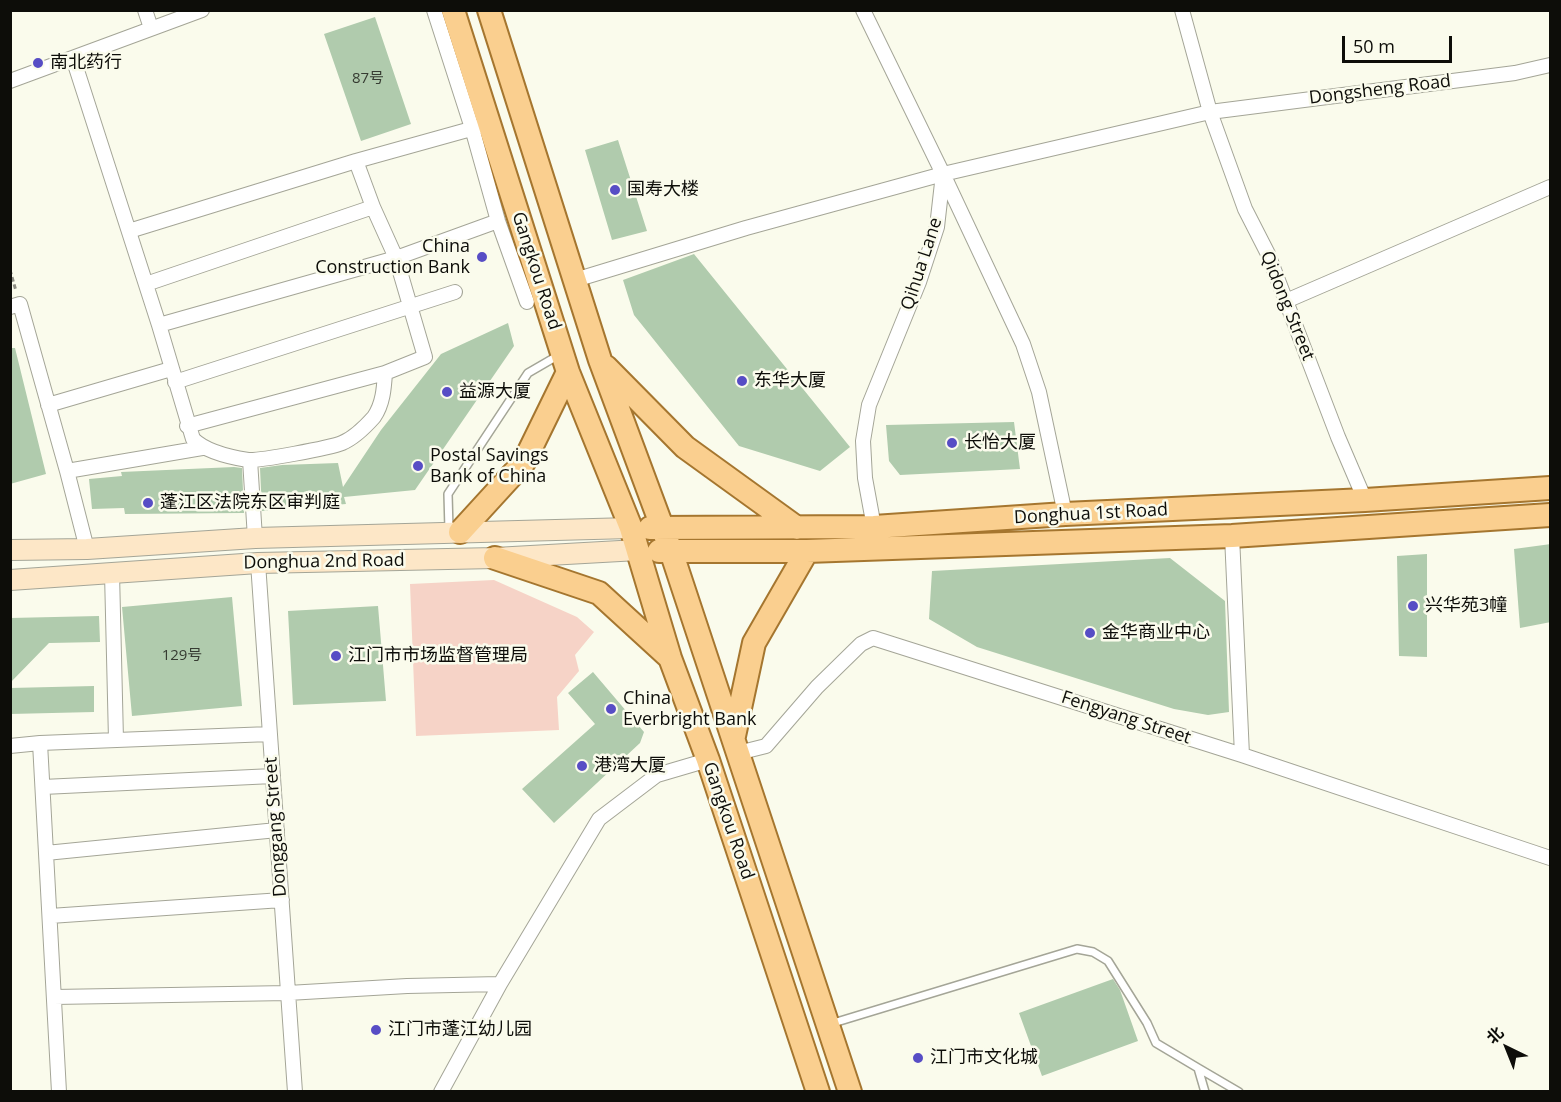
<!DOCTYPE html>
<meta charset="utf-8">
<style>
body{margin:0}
#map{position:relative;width:1561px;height:1102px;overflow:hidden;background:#fafbec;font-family:"Open Sans","Noto Sans SC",sans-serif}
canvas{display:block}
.frame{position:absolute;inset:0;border:12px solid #0d0d09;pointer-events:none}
.north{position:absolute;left:1477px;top:1018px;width:60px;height:60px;-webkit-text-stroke:4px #fafbec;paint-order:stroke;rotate:317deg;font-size:16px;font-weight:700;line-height:24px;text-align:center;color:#0d0d09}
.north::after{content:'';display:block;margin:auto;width:21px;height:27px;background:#0d0d09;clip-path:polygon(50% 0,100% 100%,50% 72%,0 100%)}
.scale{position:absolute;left:1342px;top:36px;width:110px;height:27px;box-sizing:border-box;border:3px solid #0d0d09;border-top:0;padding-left:8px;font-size:18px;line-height:21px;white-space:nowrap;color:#0d0d09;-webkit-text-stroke:4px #fafbec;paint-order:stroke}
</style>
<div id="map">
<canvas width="1561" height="1102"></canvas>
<div class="frame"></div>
<div class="north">北</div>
<div class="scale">50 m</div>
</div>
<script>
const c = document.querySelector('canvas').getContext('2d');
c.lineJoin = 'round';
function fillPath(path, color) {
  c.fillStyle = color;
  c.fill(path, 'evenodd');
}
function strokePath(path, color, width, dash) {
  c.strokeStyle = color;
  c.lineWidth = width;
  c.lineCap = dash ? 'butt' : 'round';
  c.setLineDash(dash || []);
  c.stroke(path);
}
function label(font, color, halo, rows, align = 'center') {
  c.font = font + ' "Open Sans","Noto Sans SC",sans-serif';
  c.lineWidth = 5;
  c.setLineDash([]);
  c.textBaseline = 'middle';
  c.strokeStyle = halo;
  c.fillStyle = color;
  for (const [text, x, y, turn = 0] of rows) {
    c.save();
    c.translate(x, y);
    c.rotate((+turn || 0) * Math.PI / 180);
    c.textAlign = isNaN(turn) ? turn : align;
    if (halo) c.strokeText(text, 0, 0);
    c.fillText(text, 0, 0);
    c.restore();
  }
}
const green = new Path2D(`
 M 494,580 L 577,617 L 594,632 L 575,655 L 579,671 L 557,697 L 559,730 L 416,736 L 410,584 Z`);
const building = new Path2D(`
 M 375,17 L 411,124 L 361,141 L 324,34 Z
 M 618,140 L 647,231 L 612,240 L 585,150 Z
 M 694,254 L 850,447 L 820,471 L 739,446 L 634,315 L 623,280 Z
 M 508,323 L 514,346 L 415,490 L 344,497 L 346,504 L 262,511 L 260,468 L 282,465 L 338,463 L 343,487 L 381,430 L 441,354 Z
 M 10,348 L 15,348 L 46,474 L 10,484 Z
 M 1014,422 L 1020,469 L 900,475 L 889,461 L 886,425 Z
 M 234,467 L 242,468 L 244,513 L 242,513 L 125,514 L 124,508 L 92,509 L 89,479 L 122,476 L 121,472 Z
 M 1551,544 L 1551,622 L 1520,628 L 1514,549 Z
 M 1427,554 L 1427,657 L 1399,656 L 1397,556 Z
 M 1170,558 L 1225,601 L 1229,712 L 1208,715 L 1174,709 L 977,647 L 929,619 L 932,571 Z
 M 232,597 L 242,706 L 132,716 L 122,607 Z
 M 378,606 L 386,701 L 293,705 L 288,611 Z
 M 99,616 L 100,642 L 49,643 L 10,683 L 10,618 Z
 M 593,672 L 644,732 L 640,743 L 554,823 L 522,789 L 595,724 L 568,693 Z
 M 94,686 L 94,712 L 10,714 L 10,688 Z
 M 1113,979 L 1120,990 L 1138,1041 L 1042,1076 L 1019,1013 Z`);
const path = new Path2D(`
 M 10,270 L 16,291`);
const lane = new Path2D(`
 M 449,530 L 448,494 L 528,373 L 559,355
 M 830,1024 L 1077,949 L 1093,952 L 1108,961 L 1147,1023 L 1156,1043 L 1198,1068 L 1205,1092
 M 1198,1068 L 1239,1092`);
const street = new Path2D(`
 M 145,10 L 151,28
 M 434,10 L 472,128 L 498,221 L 527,302
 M 863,10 L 943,174 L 937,227 L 919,282 L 869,405 L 863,441 L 865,478 L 874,527
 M 1182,10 L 1210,112 L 1245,209 L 1268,254 L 1338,437 L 1365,500
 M 73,58 L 159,325 L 193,439 C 206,452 229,457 248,460 C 259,461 330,448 342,443 C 354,438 366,426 374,417 C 383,404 384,388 385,373
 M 10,81 L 202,10
 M 356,161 L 373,207
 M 944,176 L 1023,344 L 1039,392 L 1065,514
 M 129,231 L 356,161 L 489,124
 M 575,280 L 746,228 L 943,174 L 1210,112 L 1515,73 L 1550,65
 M 146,284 L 373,207 L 396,258 L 425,357 L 385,373 L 187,426
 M 1286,301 L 1550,187
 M 10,307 L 20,304 L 67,471 L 87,549
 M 159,325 L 396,258 L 498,221
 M 175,382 L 455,292
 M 48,405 L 171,369
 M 250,460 L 255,538
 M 67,471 L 202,448
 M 1232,536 L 1242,755
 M 258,563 L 295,1092
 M 112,573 L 116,740
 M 10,746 L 40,743
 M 738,753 L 766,746 L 817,687 L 861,644 L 873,638 L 1242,755 L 1550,858
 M 43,787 L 273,776
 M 46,853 L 277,830
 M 50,916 L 282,900
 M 54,997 L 288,993 L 407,986 L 500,984
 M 59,1092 L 40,743 L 270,734
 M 441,1092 L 500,984 L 599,819 L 657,775 L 708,760`);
const secondary = new Path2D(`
 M 10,550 L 87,549 L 255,538 L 631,528
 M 10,580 L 258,563 L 495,558 L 638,550`);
const primary = new Path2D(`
 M 453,10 L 568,372 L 631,528 L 670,658 L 708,760 L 818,1092
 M 489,10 L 600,360 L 671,551 L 850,1092
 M 606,367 L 685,447 L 797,528
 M 650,528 L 874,527 L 1065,514 L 1365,500 L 1550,488
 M 460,532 L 524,462 L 568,372
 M 659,551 L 807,551 L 1232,536 L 1550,515
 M 495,558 L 599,593 L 670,658
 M 734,736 L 754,643 L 807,551`);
const markers = [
 [38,63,6,"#574dc5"],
 [615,190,6,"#574dc5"],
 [482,257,6,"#574dc5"],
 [742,381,6,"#574dc5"],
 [447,392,6,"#574dc5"],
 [952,443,6,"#574dc5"],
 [418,466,6,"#574dc5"],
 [148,503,6,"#574dc5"],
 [1413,606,6,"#574dc5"],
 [1090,633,6,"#574dc5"],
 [336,656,6,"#574dc5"],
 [611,709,6,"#574dc5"],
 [582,766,6,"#574dc5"],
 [376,1030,6,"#574dc5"],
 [918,1058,6,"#574dc5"]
];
const numberNames = [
 ["87号",368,79],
 ["129号",182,656]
];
const poiNames = [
 ["南北药行",50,63],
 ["国寿大楼",627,190],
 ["China",470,247,"right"],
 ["Construction Bank",470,268,"right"],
 ["东华大厦",754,381],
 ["益源大厦",459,392],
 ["长怡大厦",964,443],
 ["Postal Savings",430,456],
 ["Bank of China",430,477],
 ["蓬江区法院东区审判庭",160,503],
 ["兴华苑3幢",1425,606],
 ["金华商业中心",1102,633],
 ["江门市市场监督管理局",348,656],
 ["China",623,699],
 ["Everbright Bank",623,720],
 ["港湾大厦",594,766],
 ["江门市蓬江幼儿园",388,1030],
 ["江门市文化城",930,1058]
];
const streetNames = [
 ["Dongsheng Road",1380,90,-7],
 ["Qihua Lane",922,264,-72],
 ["Gangkou Road",536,271,72],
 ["Qidong Street",1287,306,68],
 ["Donghua 1st Road",1091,514,-3],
 ["Donghua 2nd Road",324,562,-1],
 ["Fengyang Street",1126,718,18],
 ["Gangkou Road",728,821,71],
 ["Donggang Street",276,827,-94]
];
fillPath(green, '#f6d3c7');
fillPath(building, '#b0cbad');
strokePath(lane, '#a4a597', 10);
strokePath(street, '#a4a597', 16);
strokePath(secondary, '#a4a597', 22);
strokePath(primary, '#a5762f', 26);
strokePath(path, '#8e8e84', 3, [4.5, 3]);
strokePath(lane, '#fff', 7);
strokePath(street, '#fff', 14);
strokePath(secondary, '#fde7c7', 20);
strokePath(primary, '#facf8f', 22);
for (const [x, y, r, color] of markers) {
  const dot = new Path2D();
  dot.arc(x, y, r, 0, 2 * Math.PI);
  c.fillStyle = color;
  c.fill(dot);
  strokePath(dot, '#fafbec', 2);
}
label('15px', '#363c32', null, numberNames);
label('18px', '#0d0d09', '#fafbec', poiNames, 'left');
label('18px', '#0d0d09', '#fafbec', streetNames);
</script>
